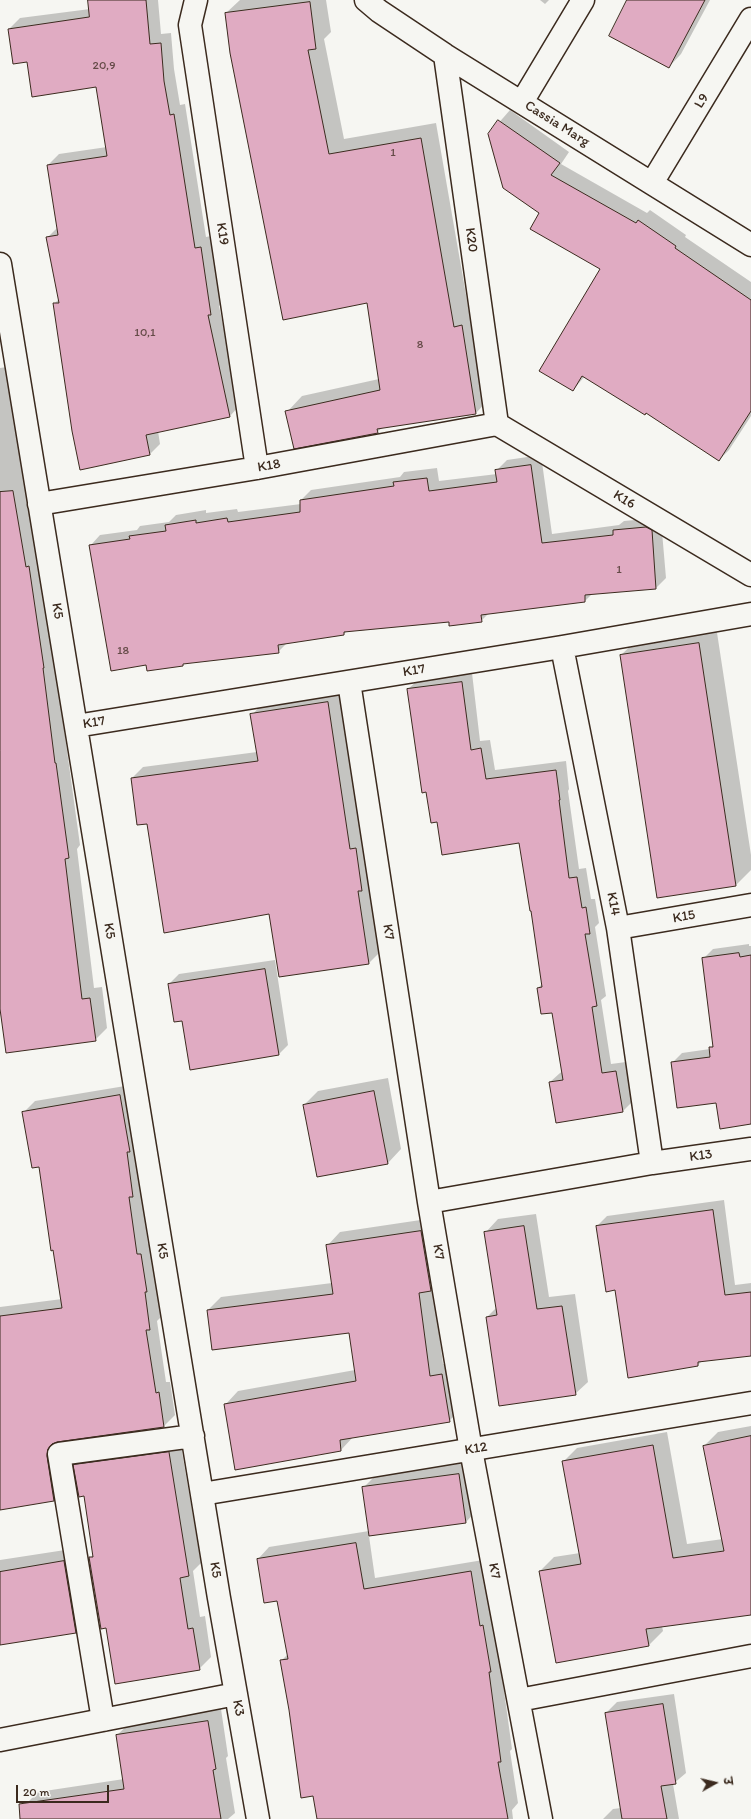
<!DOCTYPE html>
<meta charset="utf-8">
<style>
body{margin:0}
#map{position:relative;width:751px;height:1819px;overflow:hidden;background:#f6f6f2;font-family:Itim,"Playpen Sans Deva",sans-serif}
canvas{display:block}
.north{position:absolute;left:695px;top:1763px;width:40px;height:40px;-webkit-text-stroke:3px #f6f6f2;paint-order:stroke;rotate:82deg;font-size:11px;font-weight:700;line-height:16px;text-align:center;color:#3b2a1e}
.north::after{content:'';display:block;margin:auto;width:14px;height:18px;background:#3b2a1e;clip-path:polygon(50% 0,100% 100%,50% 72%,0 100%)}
.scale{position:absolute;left:16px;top:1785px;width:93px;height:18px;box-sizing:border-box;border:2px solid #3b2a1e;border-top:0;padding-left:5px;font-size:12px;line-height:14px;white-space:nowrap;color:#3b2a1e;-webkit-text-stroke:3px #f6f6f2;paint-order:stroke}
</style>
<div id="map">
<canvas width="751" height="1819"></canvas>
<div class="north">उ</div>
<div class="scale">20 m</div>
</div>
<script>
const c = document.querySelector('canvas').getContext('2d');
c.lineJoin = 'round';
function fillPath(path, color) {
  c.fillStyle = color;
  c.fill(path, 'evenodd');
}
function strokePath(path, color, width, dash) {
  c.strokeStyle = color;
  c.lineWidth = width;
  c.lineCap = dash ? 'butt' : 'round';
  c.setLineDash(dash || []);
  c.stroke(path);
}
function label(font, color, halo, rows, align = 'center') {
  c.font = font + ' Itim,sans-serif';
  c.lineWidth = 3.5;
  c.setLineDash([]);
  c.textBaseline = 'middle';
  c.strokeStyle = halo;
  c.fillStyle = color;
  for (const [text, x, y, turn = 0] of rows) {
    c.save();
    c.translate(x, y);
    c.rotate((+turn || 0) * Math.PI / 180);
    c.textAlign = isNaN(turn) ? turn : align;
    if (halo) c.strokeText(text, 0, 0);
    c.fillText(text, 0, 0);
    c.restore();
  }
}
const shadow = new Path2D(`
 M 89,0 L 158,0 L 161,34 L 171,33 L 174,69 L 180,105 L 185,104 L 206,237 L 211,236 L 222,303 L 219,306 L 240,405 L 230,416 L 158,431 L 160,444 L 150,454 L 73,431 L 59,342 L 54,304 L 59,299 L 47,238 L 58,227 L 48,165 L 59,154 L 107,147 L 97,86 L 27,61 L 9,29 L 20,18 L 90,9 Z
 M 240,0 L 326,0 L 331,32 L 324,39 L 344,139 L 436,123 L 469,312 L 477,311 L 491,397 L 476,413 L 382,428 L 377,432 L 287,412 L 302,396 L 379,379 L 367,302 L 226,13 Z
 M 540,0 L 549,0 L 545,4 Z
 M 629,0 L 710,0 L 681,54 L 669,67 Z
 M 510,110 L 569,152 L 561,164 L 647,213 L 650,210 L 686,235 L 685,237 L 751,282 L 751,416 L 729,450 L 719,460 L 646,412 L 585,376 L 573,390 L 601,269 L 540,213 L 489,134 Z
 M 14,366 L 80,845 L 77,849 L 94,988 L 102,987 L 107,1028 L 95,1040 L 0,1001 L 0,368 Z
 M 541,455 L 552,534 L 619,525 L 624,521 L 657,518 L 661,520 L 666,578 L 656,588 L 593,593 L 585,601 L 489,613 L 481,621 L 450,621 L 347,631 L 344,634 L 288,642 L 278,652 L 184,663 L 182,665 L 147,664 L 90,546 L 100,535 L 137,530 L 140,526 L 169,522 L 176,515 L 206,510 L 206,513 L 237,509 L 238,512 L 301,504 L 301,500 L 311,490 L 400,477 L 404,472 L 437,468 L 439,481 L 497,474 L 497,470 L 507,460 Z
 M 716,626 L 751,855 L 751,870 L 736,885 L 621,655 L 639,638 Z
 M 472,673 L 480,741 L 490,740 L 495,770 L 566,761 L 569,789 L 568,791 L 579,869 L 586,868 L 591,899 L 595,899 L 599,923 L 595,927 L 606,996 L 601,1000 L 611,1064 L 626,1062 L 632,1102 L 623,1111 L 550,1082 L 560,1073 L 562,1072 L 553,1012 L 538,988 L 543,983 L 520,842 L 438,821 L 408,689 L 418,680 Z
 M 340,691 L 361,838 L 367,837 L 380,952 L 369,963 L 270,913 L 148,822 L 132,778 L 143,767 L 257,752 L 252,715 L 263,703 Z
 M 749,944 L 749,946 L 751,946 L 751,1123 L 717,1102 L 672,1063 L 682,1053 L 710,1049 L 714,1044 L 703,959 L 713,949 Z
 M 275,960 L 288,1045 L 278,1055 L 183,1020 L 169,984 L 179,974 Z
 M 388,1078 L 401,1149 L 388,1163 L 304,1105 L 318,1091 Z
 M 131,1085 L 141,1188 L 148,1244 L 152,1243 L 158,1280 L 156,1282 L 161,1317 L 157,1321 L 166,1382 L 170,1382 L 175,1415 L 164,1426 L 58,1441 L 65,1489 L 54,1500 L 0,1509 L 0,1307 L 62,1299 L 40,1166 L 23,1113 L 35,1101 Z
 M 724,1200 L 735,1285 L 751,1283 L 751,1350 L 703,1360 L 698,1365 L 615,1289 L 597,1226 L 607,1216 Z
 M 536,1214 L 549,1297 L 575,1294 L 588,1382 L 575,1394 L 487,1317 L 497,1307 L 486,1232 L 498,1219 Z
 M 434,1218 L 433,1288 L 443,1364 L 455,1362 L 463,1407 L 449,1421 L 354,1436 L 341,1450 L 236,1469 L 225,1405 L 238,1391 L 355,1370 L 350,1332 L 208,1310 L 221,1297 L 332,1283 L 327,1246 L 340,1232 Z
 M 751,1426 L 751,1614 L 662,1626 L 663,1631 L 649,1645 L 557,1662 L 540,1571 L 554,1557 L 580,1553 L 564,1461 L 577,1448 L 667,1432 L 687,1544 L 723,1539 L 704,1446 L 718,1432 Z
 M 180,1440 L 201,1563 L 193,1571 L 200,1617 L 205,1616 L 211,1657 L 199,1669 L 107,1627 L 90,1558 L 94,1554 L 84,1495 L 75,1465 L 87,1453 Z
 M 473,1460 L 479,1508 L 466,1522 L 369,1536 L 375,1578 L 483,1560 L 500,1662 L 512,1749 L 510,1751 L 518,1803 L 512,1810 L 513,1819 L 318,1819 L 314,1795 L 290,1709 L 281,1661 L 288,1654 L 277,1600 L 258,1559 L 269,1547 L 369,1531 L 363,1488 L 377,1474 Z
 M 78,1548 L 89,1618 L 75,1632 L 0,1644 L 0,1560 Z
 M 674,1694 L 686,1773 L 673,1784 L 679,1819 L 603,1819 L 613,1809 L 621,1808 L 606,1713 L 617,1702 Z
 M 221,1709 L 228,1756 L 226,1758 L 235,1813 L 228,1819 L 28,1819 L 26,1804 L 38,1792 L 124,1779 L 117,1735 L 130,1723 Z`);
const building = new Path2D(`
 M 88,0 L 146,0 L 150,44 L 161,43 L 164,81 L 170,115 L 174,114 L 195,248 L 201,247 L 211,315 L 208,315 L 230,417 L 146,435 L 150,455 L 80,470 L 72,431 L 53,303 L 59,303 L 46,237 L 58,235 L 47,165 L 107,156 L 96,87 L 32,97 L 27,62 L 13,64 L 8,29 L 89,17 Z
 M 627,0 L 705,0 L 669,68 L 609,36 Z
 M 310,2 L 316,49 L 308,50 L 329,154 L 421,138 L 454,327 L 462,325 L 476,414 L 377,429 L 378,433 L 294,449 L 285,411 L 380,390 L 367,303 L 283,320 L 230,53 L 225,13 Z
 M 498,120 L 560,163 L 551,175 L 636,223 L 638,220 L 676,246 L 675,248 L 751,300 L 751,411 L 719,461 L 646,413 L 645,415 L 582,376 L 573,391 L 539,371 L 600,269 L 530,229 L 539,213 L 503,188 L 488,134 Z
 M 531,465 L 542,543 L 613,535 L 613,530 L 646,527 L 652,530 L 656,589 L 585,595 L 585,602 L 481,615 L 482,622 L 449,626 L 449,622 L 344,632 L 344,635 L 278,645 L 279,653 L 183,664 L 183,666 L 147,671 L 146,665 L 111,671 L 89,545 L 130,539 L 129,536 L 166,531 L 165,525 L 196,520 L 196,523 L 227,518 L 228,522 L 300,512 L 300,500 L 394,486 L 393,482 L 427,478 L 429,491 L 497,482 L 495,470 Z
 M 13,491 L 26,567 L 29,566 L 44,668 L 43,668 L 55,763 L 56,763 L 69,858 L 65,859 L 82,999 L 90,998 L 96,1041 L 6,1053 L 0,1009 L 0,492 Z
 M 699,643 L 736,886 L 657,898 L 620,655 Z
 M 462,682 L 471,750 L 481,748 L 486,779 L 556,770 L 560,800 L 559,800 L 569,878 L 577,877 L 582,908 L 586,907 L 590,934 L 585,934 L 597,1006 L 592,1007 L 602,1073 L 616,1071 L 623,1112 L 556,1123 L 549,1082 L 563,1080 L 552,1013 L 541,1014 L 537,988 L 542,987 L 531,911 L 530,911 L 519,843 L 442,855 L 437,822 L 431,823 L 426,792 L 422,793 L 407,689 Z
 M 328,702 L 350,849 L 356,848 L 362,891 L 358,891 L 369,964 L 279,977 L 269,914 L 164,933 L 147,824 L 137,825 L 131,778 L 258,761 L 250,714 Z
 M 739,953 L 740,957 L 751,955 L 751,1124 L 720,1129 L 716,1103 L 677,1108 L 671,1062 L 710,1057 L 709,1047 L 713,1047 L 702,958 Z
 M 265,969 L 279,1055 L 190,1070 L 182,1021 L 174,1022 L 168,984 Z
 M 374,1091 L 388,1164 L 317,1177 L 303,1105 Z
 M 120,1095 L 130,1152 L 127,1152 L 133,1197 L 129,1197 L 137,1254 L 141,1254 L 147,1292 L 145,1292 L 150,1330 L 146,1330 L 156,1393 L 159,1392 L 164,1427 L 57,1442 L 52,1444 L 48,1449 L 47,1456 L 54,1501 L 0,1510 L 0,1316 L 62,1308 L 53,1250 L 51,1251 L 39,1167 L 32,1168 L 22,1112 Z
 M 713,1210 L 725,1295 L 751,1292 L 751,1356 L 698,1362 L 698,1366 L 628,1378 L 615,1290 L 606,1292 L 596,1226 Z
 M 524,1226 L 537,1309 L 562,1306 L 576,1395 L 499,1406 L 486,1317 L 497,1315 L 484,1232 Z
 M 421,1231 L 431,1291 L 419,1293 L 430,1376 L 442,1374 L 450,1422 L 340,1440 L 341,1451 L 235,1470 L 224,1404 L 356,1381 L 349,1333 L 212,1350 L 207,1310 L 333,1294 L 326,1245 Z
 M 751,1436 L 751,1615 L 646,1629 L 649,1646 L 556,1663 L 539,1571 L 581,1564 L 562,1461 L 653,1445 L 673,1558 L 724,1551 L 703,1446 Z
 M 169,1452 L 189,1576 L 180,1578 L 188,1629 L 193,1628 L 200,1670 L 115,1684 L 106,1628 L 101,1629 L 89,1557 L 93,1557 L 84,1496 L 79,1497 L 73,1465 Z
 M 459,1474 L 466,1523 L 369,1536 L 362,1487 Z
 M 356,1543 L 364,1589 L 471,1571 L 480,1626 L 483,1625 L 491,1672 L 489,1672 L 501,1762 L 498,1762 L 508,1819 L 317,1819 L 313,1796 L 301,1798 L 289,1710 L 280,1660 L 288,1659 L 277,1601 L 264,1603 L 257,1559 Z
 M 64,1561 L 76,1633 L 0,1645 L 0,1572 Z
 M 663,1704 L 676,1784 L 661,1786 L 667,1819 L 622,1819 L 605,1713 Z
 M 208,1721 L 216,1769 L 213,1770 L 221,1819 L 20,1819 L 19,1804 L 124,1789 L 116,1735 Z`);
const street = new Path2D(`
 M 196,0 L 190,25 L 257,468
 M 366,0 L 379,11 L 445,55 L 751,245
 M 445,55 L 497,424
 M 522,102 L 583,0
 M 652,183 L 751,19
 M 0,264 L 219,1598 L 258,1819
 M 497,424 L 751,575
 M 39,504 L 257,468 L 497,424
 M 562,647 L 618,928 L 652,1163
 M 349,682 L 429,1202 L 471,1450 L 541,1819
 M 76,726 L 562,647 L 751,614
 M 618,928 L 751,905
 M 429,1202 L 652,1163 L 751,1149
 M 202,1494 L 751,1403
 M 519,1700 L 751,1656
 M 103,1720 L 59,1454 L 193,1436
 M 0,1740 L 236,1694`);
const numberNames = [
 ["20,9",104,66],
 ["1",393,153],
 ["10,1",145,333],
 ["8",420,345],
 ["1",619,570],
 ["18",123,651]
];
const streetNames = [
 ["L9",702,101,-59],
 ["Cassia Marg",557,124,32],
 ["K19",222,234,81],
 ["K20",471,240,82],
 ["K18",269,466,-10],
 ["K16",624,500,31],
 ["K5",57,611,81],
 ["K17",414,671,-9],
 ["K17",94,723,-9],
 ["K14",613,904,79],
 ["K15",684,917,-10],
 ["K5",109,931,81],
 ["K7",388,932,81],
 ["K13",701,1156,-8],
 ["K5",162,1251,81],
 ["K7",438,1252,80],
 ["K12",476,1449,-9],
 ["K5",215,1570,81],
 ["K7",494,1571,79],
 ["K3",238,1708,80]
];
fillPath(shadow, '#0003');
fillPath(building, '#e0abc2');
strokePath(building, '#3b2a1e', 1);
strokePath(street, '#3b2a1e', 25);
strokePath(street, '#f6f6f2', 22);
label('12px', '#644a47', null, numberNames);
label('14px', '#3b2a1e', '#f6f6f2', streetNames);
</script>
